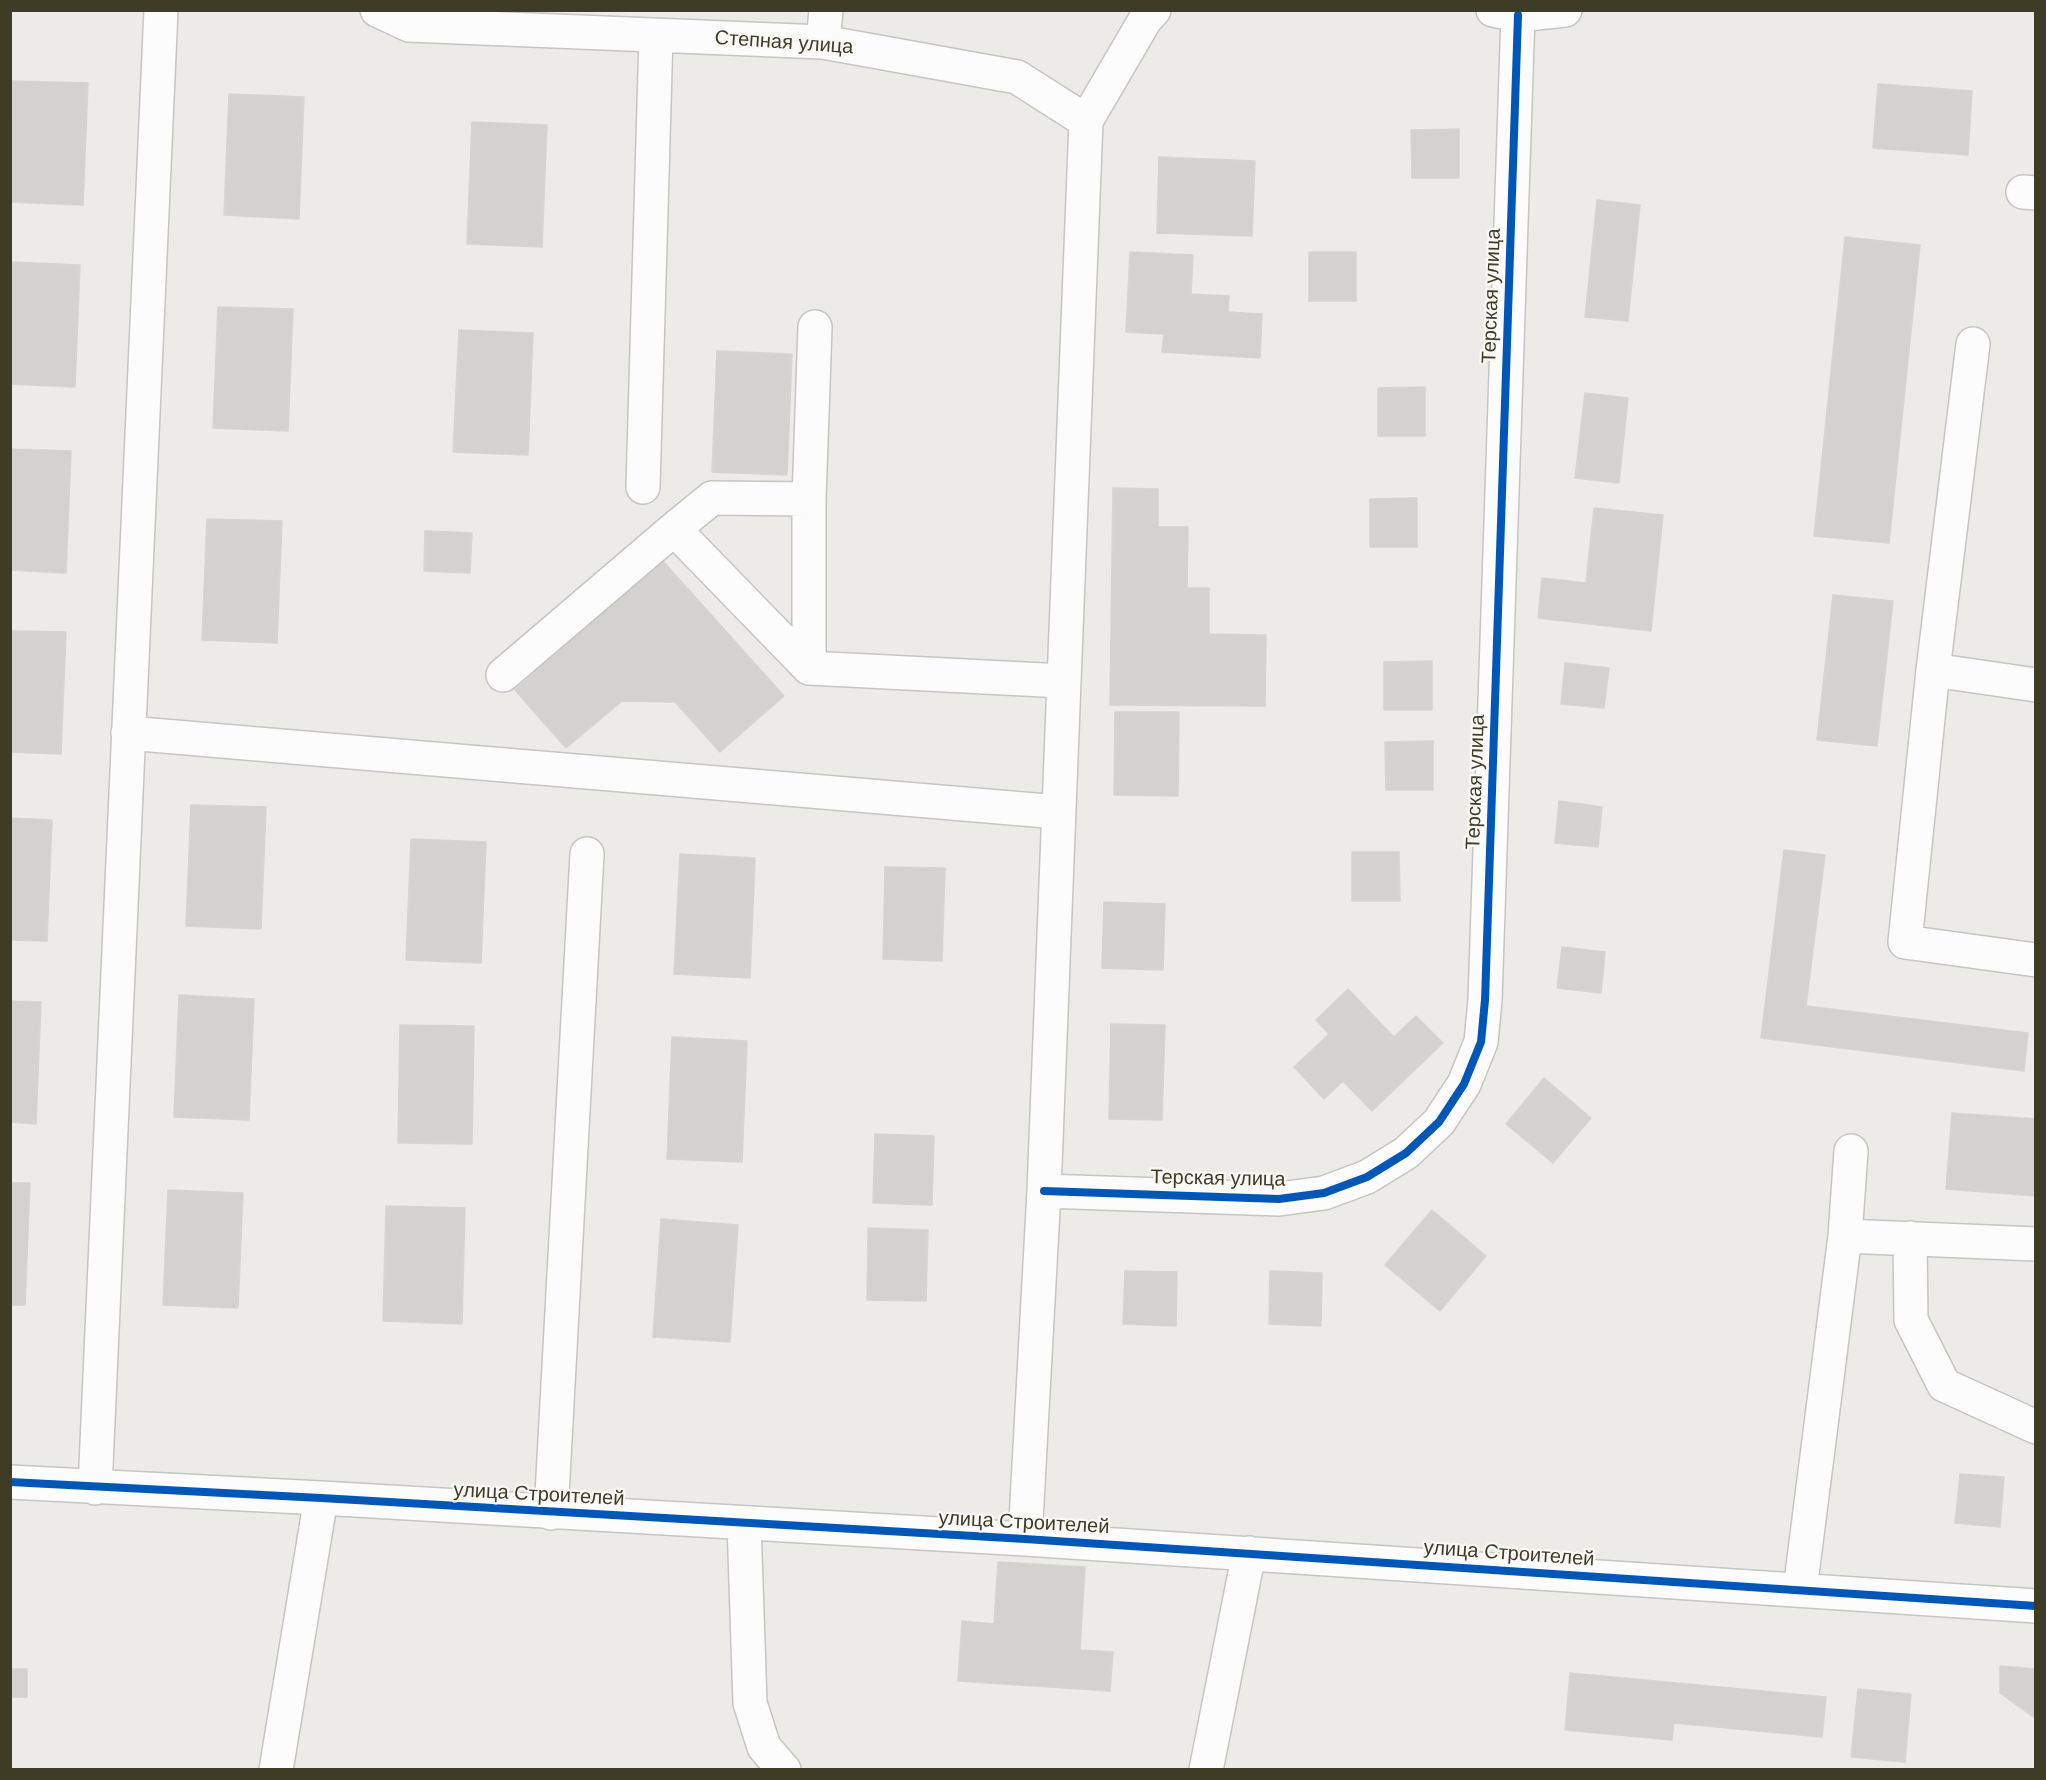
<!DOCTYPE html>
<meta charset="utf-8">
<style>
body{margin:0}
#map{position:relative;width:2046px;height:1780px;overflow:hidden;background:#ecebe8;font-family:Arial,sans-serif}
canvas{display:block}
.frame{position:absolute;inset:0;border:12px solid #3f3c26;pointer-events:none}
</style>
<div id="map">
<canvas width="2046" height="1780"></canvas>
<div class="frame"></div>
</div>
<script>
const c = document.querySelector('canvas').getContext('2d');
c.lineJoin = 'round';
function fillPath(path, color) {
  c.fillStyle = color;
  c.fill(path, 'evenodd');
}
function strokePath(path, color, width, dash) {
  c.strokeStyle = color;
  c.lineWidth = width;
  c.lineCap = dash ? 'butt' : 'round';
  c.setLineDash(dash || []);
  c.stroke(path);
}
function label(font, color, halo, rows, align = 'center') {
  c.font = font + ' Arial,sans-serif';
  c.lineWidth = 4.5;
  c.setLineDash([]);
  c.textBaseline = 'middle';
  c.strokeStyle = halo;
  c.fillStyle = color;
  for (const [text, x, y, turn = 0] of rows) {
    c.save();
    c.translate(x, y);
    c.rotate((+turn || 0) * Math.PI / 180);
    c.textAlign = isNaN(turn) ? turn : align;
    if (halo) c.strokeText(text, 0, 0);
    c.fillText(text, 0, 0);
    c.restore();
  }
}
const building = new Path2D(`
 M 13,81 L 88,83 L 83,205 L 10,202 Z
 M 1878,84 L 1972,91 L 1968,155 L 1873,148 Z
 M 229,94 L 304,97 L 299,219 L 224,215 Z
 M 472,122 L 547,125 L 542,247 L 467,244 Z
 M 1459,129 L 1459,178 L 1412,178 L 1411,130 Z
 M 1159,157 L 1255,161 L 1252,236 L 1157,233 Z
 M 1597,200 L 1640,205 L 1628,321 L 1585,317 Z
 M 1845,237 L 1920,245 L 1889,543 L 1814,536 Z
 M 1130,252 L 1193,255 L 1191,294 L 1229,296 L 1228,312 L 1262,314 L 1260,358 L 1162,352 L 1164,334 L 1126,332 Z
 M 1309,252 L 1356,252 L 1356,301 L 1309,301 Z
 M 10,262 L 80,265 L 75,387 L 10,384 Z
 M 218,307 L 293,309 L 288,431 L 213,428 Z
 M 459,330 L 533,333 L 528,455 L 453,452 Z
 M 717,351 L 792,354 L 787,475 L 712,472 Z
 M 1425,387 L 1425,436 L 1378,436 L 1378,388 Z
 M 1585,393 L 1628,398 L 1619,483 L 1575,478 Z
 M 10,449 L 71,451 L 66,573 L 10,570 Z
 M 1113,488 L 1158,489 L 1158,527 L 1188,527 L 1187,588 L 1209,588 L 1209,634 L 1266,635 L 1265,706 L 1110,705 Z
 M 1417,498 L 1417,547 L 1370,547 L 1370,499 Z
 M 1594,508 L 1663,515 L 1651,631 L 1538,618 L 1542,578 L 1586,583 Z
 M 207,519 L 282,521 L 277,643 L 202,640 Z
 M 425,531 L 472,533 L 470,573 L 424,571 Z
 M 662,560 L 784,696 L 720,752 L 675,702 L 622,701 L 566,748 L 515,690 Z
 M 1833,595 L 1893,601 L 1877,746 L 1817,740 Z
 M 10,631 L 66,632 L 61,754 L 10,752 Z
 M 1432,661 L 1432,710 L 1384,710 L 1384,662 Z
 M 1565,663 L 1609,668 L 1604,708 L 1561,704 Z
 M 1115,712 L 1179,712 L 1178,796 L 1114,795 Z
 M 1433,741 L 1433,790 L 1386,790 L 1385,742 Z
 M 1559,801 L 1602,807 L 1598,847 L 1555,843 Z
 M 191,805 L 266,807 L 261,929 L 186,926 Z
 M 10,818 L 52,820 L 47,941 L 10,940 Z
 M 411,839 L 486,842 L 481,963 L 406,960 Z
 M 1784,850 L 1825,855 L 1806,1006 L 2028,1033 L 2024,1071 L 1761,1038 Z
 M 1352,852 L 1399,852 L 1400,901 L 1352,901 Z
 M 680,854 L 755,858 L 750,978 L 674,974 Z
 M 885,867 L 945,868 L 942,961 L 883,959 Z
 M 1104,902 L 1165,904 L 1163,970 L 1102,968 Z
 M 1562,947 L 1605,952 L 1601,993 L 1557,988 Z
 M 1348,989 L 1394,1037 L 1416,1016 L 1443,1043 L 1372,1111 L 1343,1081 L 1324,1099 L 1294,1067 L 1329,1034 L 1316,1020 Z
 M 179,995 L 254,999 L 249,1120 L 174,1117 Z
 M 10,1001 L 41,1002 L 36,1124 L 10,1122 Z
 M 1111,1024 L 1165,1025 L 1162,1120 L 1109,1119 Z
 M 400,1025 L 474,1026 L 472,1144 L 398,1143 Z
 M 672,1037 L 747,1041 L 742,1162 L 667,1159 Z
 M 1544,1078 L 1591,1118 L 1553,1163 L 1506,1124 Z
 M 1952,1113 L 2036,1119 L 2036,1196 L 1946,1189 Z
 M 875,1134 L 934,1136 L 932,1205 L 873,1203 Z
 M 10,1183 L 30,1183 L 25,1305 L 10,1305 Z
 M 168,1190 L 243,1193 L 238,1308 L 163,1305 Z
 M 386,1206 L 465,1208 L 462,1324 L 383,1321 Z
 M 1432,1210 L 1486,1256 L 1440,1311 L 1385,1265 Z
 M 661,1219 L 738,1225 L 730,1342 L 653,1337 Z
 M 868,1228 L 928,1230 L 926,1301 L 867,1300 Z
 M 1125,1271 L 1177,1272 L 1176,1326 L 1123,1324 Z
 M 1270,1271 L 1322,1273 L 1321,1326 L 1269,1324 Z
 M 1960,1474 L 2004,1477 L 2000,1527 L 1955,1523 Z
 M 998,1562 L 1085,1567 L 1080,1650 L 1113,1652 L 1110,1691 L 958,1681 L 962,1621 L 994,1624 Z
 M 2000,1666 L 2036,1669 L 2036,1719 L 2000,1693 Z
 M 10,1669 L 27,1669 L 27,1697 L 10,1697 Z
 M 1570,1673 L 1826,1697 L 1822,1737 L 1674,1723 L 1672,1740 L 1565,1730 Z
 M 1858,1689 L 1911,1694 L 1905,1762 L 1851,1757 Z`);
const minor = new Path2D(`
 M 377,10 L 409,25 L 823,42 L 1017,77 L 1086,121 L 1145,20 L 1154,10
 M 1493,10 L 1518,15 L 1565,10
 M 823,42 L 826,10
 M 2023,192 L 2036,193
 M 1973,344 L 1933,670 L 2036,685
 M 643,487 L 656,36
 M 809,499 L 809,668
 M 674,529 L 712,498 L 809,499 L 815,327
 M 1933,670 L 1905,942 L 2036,960
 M 503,675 L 674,529 L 809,668 L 1063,681
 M 128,733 L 1058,812
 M 1851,1151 L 1845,1236 L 2036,1244
 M 1044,1191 L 1279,1199 L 1324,1193 L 1367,1177 L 1406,1153 L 1439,1122 L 1464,1084 L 1481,1042 L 1485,1000 L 1518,15
 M 1910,1238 L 1911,1320 L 1944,1385 L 2036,1427
 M 10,1482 L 321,1498 L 1025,1539 L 2036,1606
 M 95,1488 L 161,10
 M 551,1513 L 587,854
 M 744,1523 L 750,1703 L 764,1747 L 784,1770
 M 1025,1539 L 1044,1191 L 1086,121
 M 1800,1590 L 1845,1236
 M 276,1770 L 321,1498
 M 1206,1770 L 1249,1553`);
const cycleway = new Path2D(`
 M 1044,1191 L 1279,1199 L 1324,1193 L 1367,1177 L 1406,1153 L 1439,1122 L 1464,1084 L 1481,1042 L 1485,1000 L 1518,15
 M 10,1482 L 321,1498 L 1025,1539 L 2036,1606`);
const streetNames = [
 ["Степная улица",784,43,4],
 ["Терская улица",1492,296,-88],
 ["Терская улица",1476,782,-88],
 ["Терская улица",1218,1179,1],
 ["улица Строителей",539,1495,3],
 ["улица Строителей",1024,1523,3],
 ["улица Строителей",1509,1554,4]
];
fillPath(building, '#d3d2cf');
strokePath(building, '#d5d4d1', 1.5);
strokePath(minor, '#c6c5c2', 36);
strokePath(minor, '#fcfcfc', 33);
strokePath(cycleway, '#0057b8', 8);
label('20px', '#3f3c26', '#faf9f7', streetNames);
</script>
